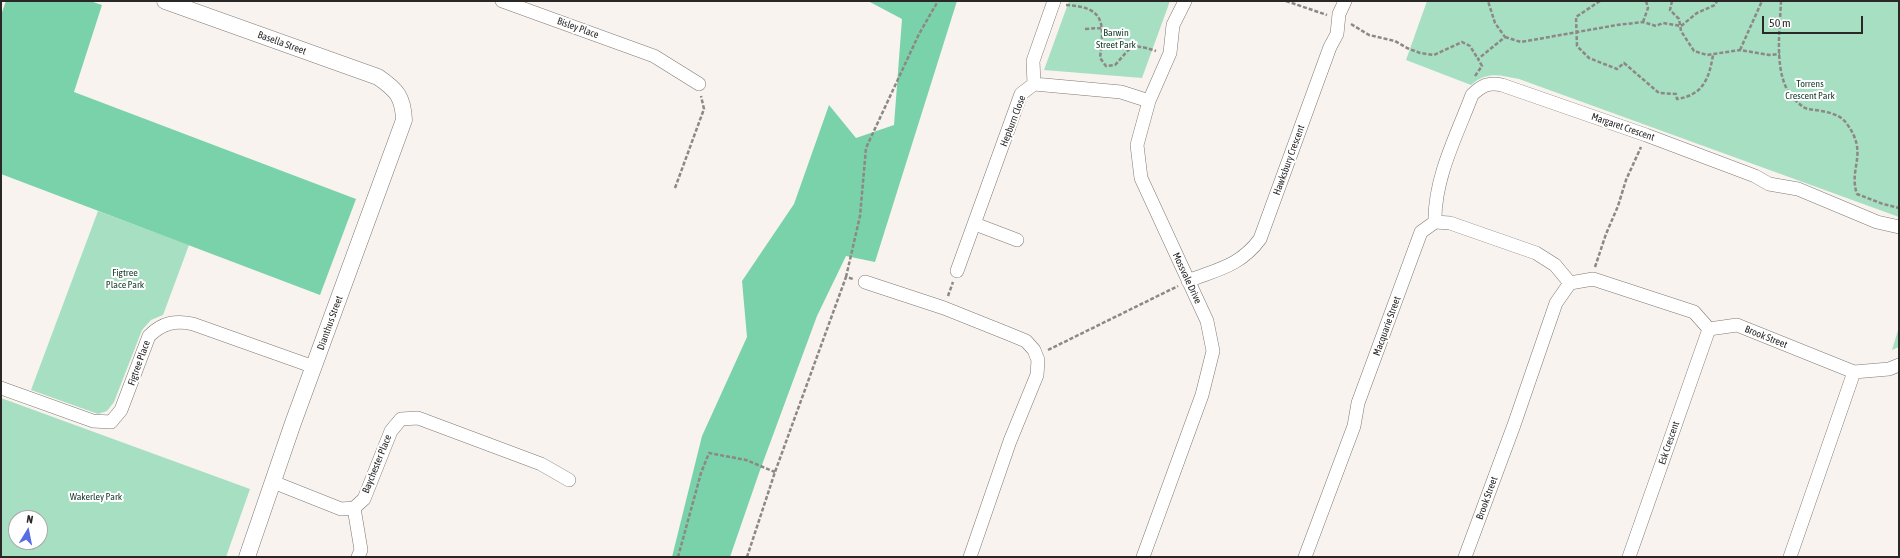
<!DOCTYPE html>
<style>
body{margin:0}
#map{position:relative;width:1900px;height:558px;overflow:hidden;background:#f8f3ee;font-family:"Asap Condensed",sans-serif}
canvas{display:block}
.frame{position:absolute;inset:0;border:2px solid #2a2827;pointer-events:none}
.north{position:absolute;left:8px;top:510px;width:40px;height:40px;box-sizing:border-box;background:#fff;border:1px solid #aaa9a9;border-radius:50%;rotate:10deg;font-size:11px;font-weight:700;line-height:16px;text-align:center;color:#2a2827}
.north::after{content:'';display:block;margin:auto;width:14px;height:18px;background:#586ce3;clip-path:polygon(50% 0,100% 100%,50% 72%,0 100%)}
.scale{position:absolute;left:1762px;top:16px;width:101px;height:18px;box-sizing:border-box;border:2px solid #2a2827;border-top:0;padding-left:5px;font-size:12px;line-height:14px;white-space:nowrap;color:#2a2827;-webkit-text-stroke:3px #fff;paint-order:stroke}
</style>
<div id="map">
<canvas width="1900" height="558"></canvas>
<div class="frame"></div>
<div class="north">N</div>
<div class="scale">50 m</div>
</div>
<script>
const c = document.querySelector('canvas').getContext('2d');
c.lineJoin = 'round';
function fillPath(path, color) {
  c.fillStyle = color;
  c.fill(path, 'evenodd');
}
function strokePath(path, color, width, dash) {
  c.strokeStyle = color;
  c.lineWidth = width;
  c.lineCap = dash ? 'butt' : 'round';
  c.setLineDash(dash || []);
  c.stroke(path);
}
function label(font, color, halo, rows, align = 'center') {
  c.font = font + ' "Asap Condensed",sans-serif';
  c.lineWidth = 4;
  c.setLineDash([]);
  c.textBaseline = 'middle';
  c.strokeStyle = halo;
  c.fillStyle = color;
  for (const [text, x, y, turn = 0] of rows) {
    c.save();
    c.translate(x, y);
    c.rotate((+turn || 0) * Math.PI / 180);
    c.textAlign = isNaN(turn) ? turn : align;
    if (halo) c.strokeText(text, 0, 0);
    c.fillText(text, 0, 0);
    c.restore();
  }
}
const green = new Path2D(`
 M 1069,1 L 1170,1 L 1142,78 L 1044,70 Z
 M 1427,1 L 1899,1 L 1899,217 L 1519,79 C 1499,75 1487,71 1471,85 L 1406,60 Z
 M 98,211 L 189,245 L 163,315 L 151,320 L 142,330 L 114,402 L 107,411 L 98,414 L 31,390 Z
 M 1899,327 L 1899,347 L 1892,350 Z
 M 1,398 L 250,489 L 226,557 L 1,557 ZM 16,518 L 40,518 L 40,542 L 16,542 Z`);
const forest = new Path2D(`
 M 6,1 L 90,1 L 102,5 L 74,92 L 356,199 L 320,295 L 1,174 L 1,15 Z
 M 868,1 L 957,1 L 875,262 L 846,256 L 817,316 L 759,473 L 730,557 L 672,557 L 702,436 L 747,337 L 742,281 L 794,204 L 829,105 L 856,138 L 894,125 L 902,19 Z`);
const path = new Path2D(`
 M 1286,1 L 1327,15
 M 1600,1 L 1576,17 L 1577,46 L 1589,58 L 1617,69 L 1624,63 L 1659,93 L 1676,94 L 1677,99 C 1703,95 1709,79 1713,55
 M 1672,1 L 1670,10 L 1679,19 L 1681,31 L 1694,51 L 1707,55 L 1740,50 L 1769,55 L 1780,54
 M 1781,1 C 1780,30 1772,80 1796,101 C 1800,104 1803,108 1808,109 C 1821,111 1839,112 1847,124 C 1869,154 1848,168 1857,194 L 1883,204 L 1899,208
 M 1066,5 C 1106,7 1104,24 1100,58 L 1106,66 L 1115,65 C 1132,47 1129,42 1156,51
 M 1643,22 L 1648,8 L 1646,1
 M 1351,24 L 1369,35 L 1395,41 L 1407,48 L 1420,53 L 1434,55 L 1462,42 L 1470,46 L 1478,59
 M 1085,29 C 1110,27 1113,28 1128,49
 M 1505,37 L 1521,42 L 1617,25 L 1643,22 L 1656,26 L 1663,23 L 1681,26 L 1697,13 L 1715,5 L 1717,1
 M 1740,50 L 1762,1
 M 1475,76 L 1482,66 L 1478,59 L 1505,37 L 1495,23 L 1488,1
 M 675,188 L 704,109 L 701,96
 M 1595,267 L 1606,234 L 1618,206 L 1626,180 L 1641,147
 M 846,277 L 860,216 L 866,148 L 919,34 L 938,1
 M 948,296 L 953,282
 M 1048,350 L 1178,286
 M 678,557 L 701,473 L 709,453 L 746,460 L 775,472
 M 747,557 L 775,472 L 846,277 L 853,279`);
const minor = new Path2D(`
 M 502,1 L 654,56 L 699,84
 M 1034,84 L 1033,61 L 1054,1
 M 1435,222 C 1434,178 1457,135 1472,95 C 1482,85 1489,82 1502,85 L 1646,135 L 1755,176 L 1769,184 L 1798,189 L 1877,222 L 1899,227
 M 975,224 L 1017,240
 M 957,271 L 1021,94 L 1034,84 L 1121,92 L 1149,101
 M 1188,281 C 1218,269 1240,266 1260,239 L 1330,47 L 1337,34 L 1339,14 L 1345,1
 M 865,282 L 944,308 L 1009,334 L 1026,341 L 1034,350 L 1038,360 L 1037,375 L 1010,441 L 970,557
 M 1570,283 L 1593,279 L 1694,312 L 1709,329 L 1737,325 L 1854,372 L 1889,369 L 1899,365
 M 1,388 L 93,421 L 111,422 L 121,410 L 149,336 C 162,323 175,320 193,324 L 314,367
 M 273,482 L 341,509 L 354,508 L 364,499 L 391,431 L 401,419 L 418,418 L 541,464 L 569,480
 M 354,508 L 361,550 L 358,557
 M 1143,557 L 1202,395 L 1213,351 L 1207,321 L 1141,178 L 1137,145 L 1149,101 L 1170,53 L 1173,25 L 1185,1
 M 1305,557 L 1354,426 L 1358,403 L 1421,232 L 1435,222 L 1450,223 L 1536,253 L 1555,265 L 1570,283 L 1556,303 L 1514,425 L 1465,557
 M 1629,557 L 1709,329
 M 1790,557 L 1854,372`);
const tertiary = new Path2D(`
 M 165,1 L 378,77 C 397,90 403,97 404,120 L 293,423 L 247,557`);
const streetNames = [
 ["Bisley Place",578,28,20],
 ["Basella Street",282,43,20],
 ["Hepburn Close",1013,121,-69],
 ["Margaret Crescent",1623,127,19],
 ["Hawksbury Crescent",1289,160,-70],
 ["Mossvale Drive",1187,278,65],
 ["Dianthus Street",330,323,-70],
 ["Macquarie Street",1387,326,-70],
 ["Brook Street",1766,337,22],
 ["Figtree Place",139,363,-70],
 ["Esk Crescent",1669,443,-71],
 ["Baychester Place",377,464,-68],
 ["Brook Street",1487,498,-70]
];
const parkNames = [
 ["Barwin",1116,33],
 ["Street Park",1116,45],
 ["Torrens",1810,84],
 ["Crescent Park",1810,96],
 ["Figtree",125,273],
 ["Place Park",125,285],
 ["Wakerley Park",96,497]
];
fillPath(green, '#a7dfc3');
fillPath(forest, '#7ad2aa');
strokePath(minor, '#7e7975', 14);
strokePath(tertiary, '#7e7975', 17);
strokePath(path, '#8b8885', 2.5, [4, 2]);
strokePath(minor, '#fff', 13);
strokePath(tertiary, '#fff', 16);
label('10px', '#2a2827', '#fff', streetNames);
label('10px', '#133a2a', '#fff', parkNames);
</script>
